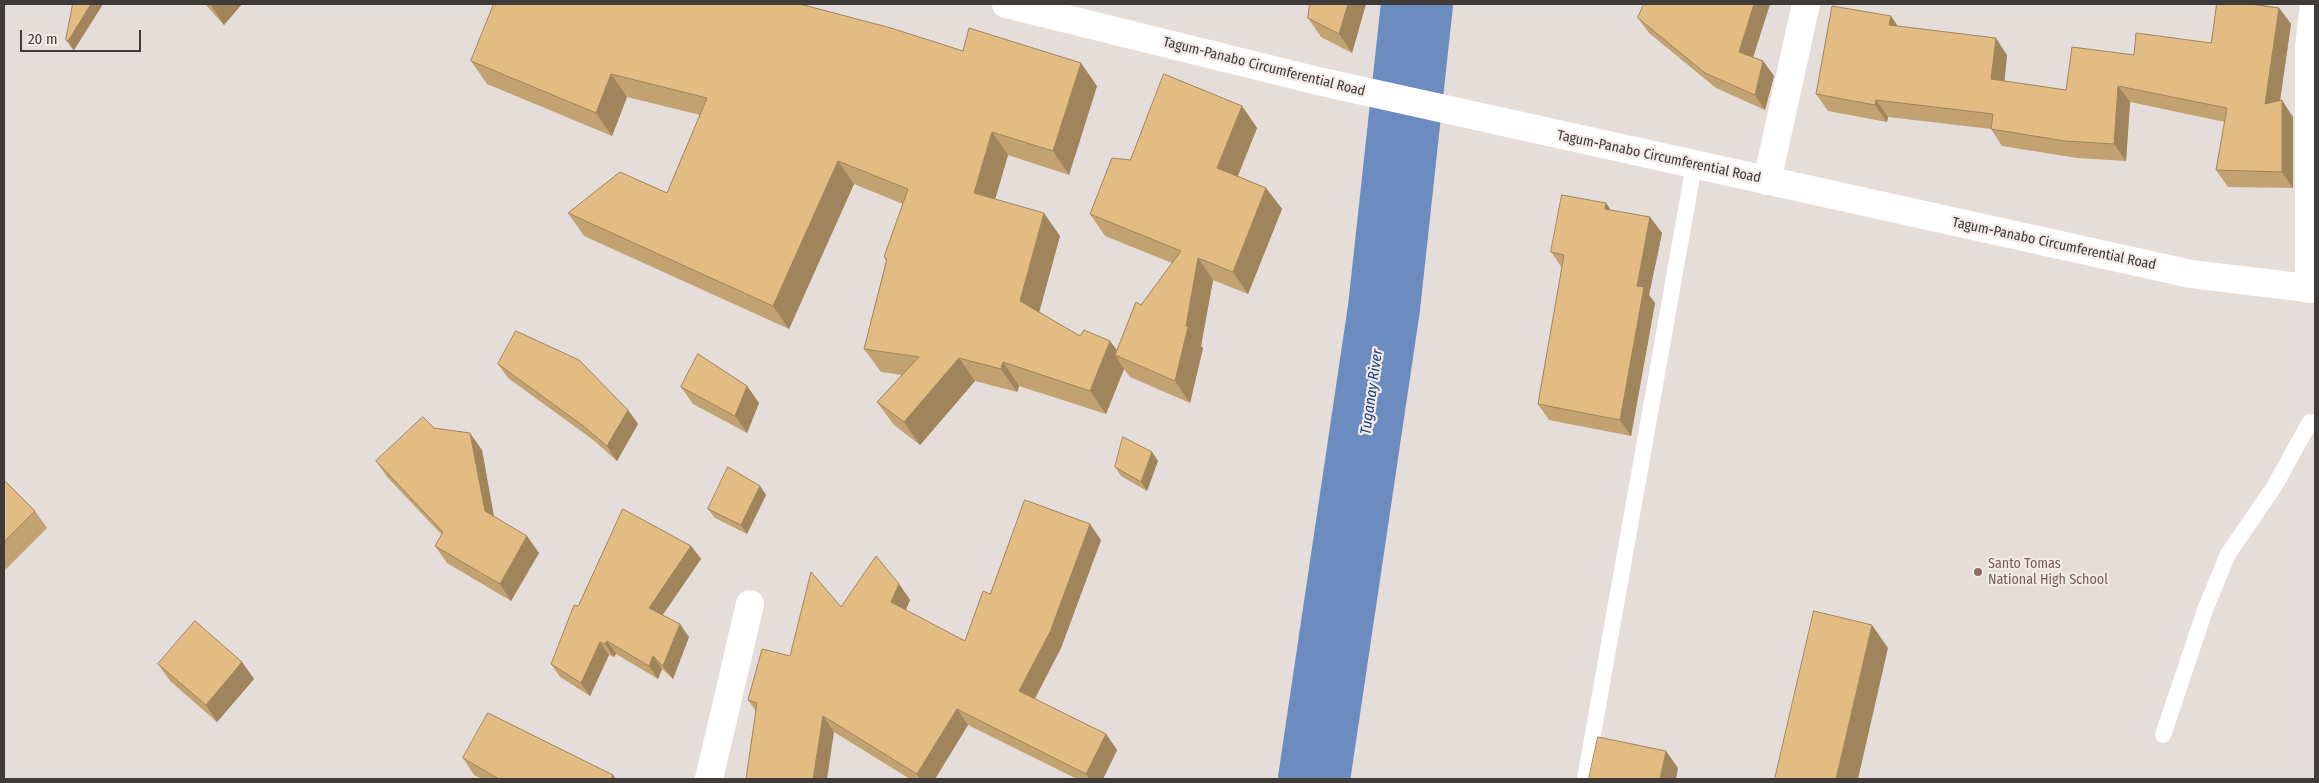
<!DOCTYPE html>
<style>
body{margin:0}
#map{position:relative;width:2319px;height:783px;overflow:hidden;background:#e5ddd9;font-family:"Fira Sans Condensed",sans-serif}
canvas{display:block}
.frame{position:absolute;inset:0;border:5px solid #3e3b39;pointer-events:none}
.scale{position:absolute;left:20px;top:30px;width:121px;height:22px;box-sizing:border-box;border:2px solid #3e3b39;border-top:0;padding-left:6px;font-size:15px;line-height:18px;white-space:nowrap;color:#3e3b39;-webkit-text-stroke:4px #f2eae7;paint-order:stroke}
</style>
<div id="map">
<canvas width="2319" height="783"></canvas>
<div class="frame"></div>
<div class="scale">20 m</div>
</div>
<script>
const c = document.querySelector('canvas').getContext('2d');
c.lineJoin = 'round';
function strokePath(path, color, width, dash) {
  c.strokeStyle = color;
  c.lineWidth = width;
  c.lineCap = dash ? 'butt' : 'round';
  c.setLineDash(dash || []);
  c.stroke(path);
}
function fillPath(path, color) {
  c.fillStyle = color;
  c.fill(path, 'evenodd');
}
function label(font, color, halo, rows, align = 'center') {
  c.font = font + ' "Fira Sans Condensed",sans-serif';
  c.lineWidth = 4.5;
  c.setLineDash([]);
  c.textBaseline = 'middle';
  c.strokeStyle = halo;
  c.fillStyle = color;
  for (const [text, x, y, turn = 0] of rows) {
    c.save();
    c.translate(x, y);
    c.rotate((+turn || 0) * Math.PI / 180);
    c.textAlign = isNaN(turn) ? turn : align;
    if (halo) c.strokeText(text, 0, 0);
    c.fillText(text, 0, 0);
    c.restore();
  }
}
const river = new Path2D(`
 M 1314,779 L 1384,308 L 1417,4`);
const lane = new Path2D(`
 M 2163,735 L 2205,610 L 2228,554 L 2274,487 L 2310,422
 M 1585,779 L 1694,165`);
const street = new Path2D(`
 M 1767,181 L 1806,4
 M 2309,289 L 2309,47 L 2314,4
 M 709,779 L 750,604`);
const primary = new Path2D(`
 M 1006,4 L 1318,81 L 2191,274 L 2315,289`);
const wall = new Path2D(`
 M 73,4 L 103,4 L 74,50 L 72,49 L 66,40 Z
 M 205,4 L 242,4 L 224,25 Z
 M 1310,4 L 1366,4 L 1352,53 L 1321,37 L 1308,18 Z
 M 1644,4 L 1770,4 L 1753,57 L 1763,61 L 1774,76 L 1765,110 L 1716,88 L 1649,33 L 1638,18 Z
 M 2217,4 L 2263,4 L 2263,5 L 2279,8 L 2291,24 L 2280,101 L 2293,117 L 2293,188 L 2228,187 L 2216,170 L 2225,122 L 2130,102 L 2126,161 L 2077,158 L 2002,146 L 1991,129 L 1888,117 L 1887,122 L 1828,111 L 1816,94 L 1891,16 L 1898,26 L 2007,55 L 2004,81 L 2066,90 L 2134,55 L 2211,43 Z
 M 963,51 L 1097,86 L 1069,175 L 1008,155 L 995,199 L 1060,236 L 1039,312 L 1080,336 L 1110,341 L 1117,350 L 1141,305 L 1172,263 L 1105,236 L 1090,214 L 1130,160 L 1242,106 L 1257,128 L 1238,176 L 1266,188 L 1282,209 L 1248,294 L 1213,280 L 1201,346 L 1203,348 L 1190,403 L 1130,377 L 1124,369 L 1106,414 L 1019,386 L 1017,392 L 975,381 L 920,445 L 894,425 L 877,402 L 902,375 L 881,372 L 864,349 L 886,261 L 884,257 L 903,204 L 854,184 L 789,329 L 584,236 L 568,213 L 667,193 L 700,115 L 627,97 L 612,136 L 487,84 L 471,61 Z
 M 1606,203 L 1610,210 L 1650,217 L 1662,233 L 1649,295 L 1655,303 L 1631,436 L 1549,420 L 1538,404 L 1562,268 L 1551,252 Z
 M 498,364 L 628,410 L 638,424 L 617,461 L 592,439 L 508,378 Z
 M 747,386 L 759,403 L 747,433 L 693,404 L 681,387 Z
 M 434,428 L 482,450 L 494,517 L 539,553 L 511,601 L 447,563 L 435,546 L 442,535 L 388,478 L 376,461 Z
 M 1152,452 L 1158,461 L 1147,491 L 1121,476 L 1115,467 Z
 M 4,480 L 35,511 L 47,528 L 4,571 Z
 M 760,486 L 766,495 L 747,534 L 715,518 L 708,509 Z
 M 1101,540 L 1061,648 L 1035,699 L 1106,734 L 1117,750 L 1103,779 L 1077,779 L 968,725 L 935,779 L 910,779 L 834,732 L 756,711 L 748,700 L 790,656 L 841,607 L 899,584 L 910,600 L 906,610 L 965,641 L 990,594 Z
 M 691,546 L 701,559 L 663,615 L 689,637 L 673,679 L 662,669 L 658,679 L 616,654 L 614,657 L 609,655 L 590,696 L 560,677 L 551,664 L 578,606 Z
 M 242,662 L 254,679 L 217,722 L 170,681 L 158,664 Z
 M 463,758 L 613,775 L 616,779 L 482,779 L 474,775 Z`);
const shadedWall = new Path2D(`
 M 91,4 L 103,4 L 74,50 L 68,41 Z
 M 212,4 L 242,4 L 224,25 L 211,5 Z
 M 1348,4 L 1366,4 L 1352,53 L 1339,34 Z
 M 1754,4 L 1770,4 L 1750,67 L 1739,52 Z
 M 2279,8 L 2291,24 L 2277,121 L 2265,104 Z
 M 1891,16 L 1902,33 L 1889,25 Z
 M 1996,38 L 2007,55 L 2003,96 L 1991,79 Z
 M 1763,61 L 1774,76 L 1765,110 L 1755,95 Z
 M 1081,63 L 1097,86 L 1069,175 L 1053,151 Z
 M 611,74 L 627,97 L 612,136 L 596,113 Z
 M 2118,86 L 2130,102 L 2126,161 L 2114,144 Z
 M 1876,100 L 1888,117 L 1887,122 L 1875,105 Z
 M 2282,100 L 2293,117 L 2293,188 L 2282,172 Z
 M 1242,106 L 1257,128 L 1232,190 L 1217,168 Z
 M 992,132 L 1008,155 L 990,217 L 974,193 Z
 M 838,161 L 854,184 L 789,329 L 773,306 Z
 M 1266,188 L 1282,209 L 1248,294 L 1233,272 Z
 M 1606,203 L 1617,219 L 1605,209 Z
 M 1044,213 L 1060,236 L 1036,324 L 1020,301 Z
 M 1650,217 L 1662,233 L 1649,295 L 1655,303 L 1631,436 L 1620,420 L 1637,286 Z
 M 1198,258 L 1213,280 L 1201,346 L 1203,348 L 1190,403 L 1175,381 Z
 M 1110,341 L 1123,359 L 1115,355 L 1124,369 L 1106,414 L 1090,391 Z
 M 959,358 L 975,381 L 920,445 L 904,422 Z
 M 1003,362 L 1019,386 L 1017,392 L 1001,369 Z
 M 747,386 L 759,403 L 747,433 L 735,416 Z
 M 628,410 L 638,424 L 617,461 L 607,446 Z
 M 470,433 L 482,450 L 496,528 L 485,511 Z
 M 1152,452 L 1158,461 L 1147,491 L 1141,482 Z
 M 760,486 L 766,495 L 747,534 L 741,525 Z
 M 1090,524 L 1101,540 L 1061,648 L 1030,707 L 1019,691 Z
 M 527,536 L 539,553 L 511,601 L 500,584 Z
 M 691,546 L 701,559 L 658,621 L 649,608 Z
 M 899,584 L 910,600 L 902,618 L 891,602 Z
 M 680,624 L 689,637 L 673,679 L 663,666 Z
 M 1872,625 L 1888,648 L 1858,779 L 1836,779 Z
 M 607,641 L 616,654 L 614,657 L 605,644 Z
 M 600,642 L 609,655 L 590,696 L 581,683 Z
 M 653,656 L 662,669 L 658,679 L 649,666 Z
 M 242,662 L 254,679 L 217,722 L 206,705 Z
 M 957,709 L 968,725 L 935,779 L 920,779 L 917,774 Z
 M 823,716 L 834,732 L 827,779 L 813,779 Z
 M 1106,734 L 1117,750 L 1103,779 L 1090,779 L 1086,774 Z
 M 1666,751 L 1678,768 L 1676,779 L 1660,779 Z
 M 613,775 L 616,779 L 611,779 Z`);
const building = new Path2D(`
 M 73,4 L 91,4 L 68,41 L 66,40 Z
 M 494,4 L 800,4 L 891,28 L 963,51 L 969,28 L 1081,63 L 1053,151 L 992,132 L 974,193 L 1044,213 L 1020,301 L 1080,336 L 1084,330 L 1110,341 L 1090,391 L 1003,362 L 1001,369 L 959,358 L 904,422 L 877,402 L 919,357 L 864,349 L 887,259 L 884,257 L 908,189 L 838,161 L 773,306 L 568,213 L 620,172 L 667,193 L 707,98 L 611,74 L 596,113 L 471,61 Z
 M 1310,4 L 1348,4 L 1339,34 L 1308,18 Z
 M 1644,4 L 1754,4 L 1739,52 L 1763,61 L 1755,95 L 1705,73 L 1638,18 Z
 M 2217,4 L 2250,4 L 2279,8 L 2265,104 L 2282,100 L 2282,172 L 2216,170 L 2227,108 L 2118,86 L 2114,144 L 2065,141 L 1991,129 L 1993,114 L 1876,100 L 1875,105 L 1816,94 L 1832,6 L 1891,16 L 1889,25 L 1996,38 L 1991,79 L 2066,90 L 2072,47 L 2134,55 L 2136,33 L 2211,43 Z
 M 1164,74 L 1242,106 L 1217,168 L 1266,188 L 1233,272 L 1198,258 L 1186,326 L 1188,327 L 1175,381 L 1115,355 L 1136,302 L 1141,305 L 1181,251 L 1090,214 L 1112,158 L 1130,160 Z
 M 1562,195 L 1606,203 L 1605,209 L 1650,217 L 1637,286 L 1644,287 L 1620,420 L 1538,404 L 1564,255 L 1551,252 Z
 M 516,331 L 579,360 L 628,410 L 607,446 L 582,425 L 498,364 Z
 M 698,354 L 747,386 L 735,416 L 681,387 Z
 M 423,417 L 434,428 L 470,433 L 485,511 L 527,536 L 500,584 L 435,546 L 443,532 L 376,461 Z
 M 1123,437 L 1152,452 L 1141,482 L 1115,467 Z
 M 728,467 L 760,486 L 741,525 L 708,509 Z
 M 4,480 L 35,511 L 4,542 Z
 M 1025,500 L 1090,524 L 1050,632 L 1019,691 L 1106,734 L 1086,774 L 957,709 L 917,774 L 823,716 L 813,779 L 746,779 L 757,703 L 748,700 L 762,649 L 790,656 L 811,572 L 841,607 L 876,556 L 899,584 L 891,602 L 965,641 L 983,591 L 990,594 Z
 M 623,509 L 691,546 L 649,608 L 680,624 L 663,666 L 653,656 L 649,666 L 607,641 L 605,644 L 600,642 L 581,683 L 551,664 L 574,605 L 578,606 Z
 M 1814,611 L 1872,625 L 1836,779 L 1775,779 Z
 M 195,621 L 242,662 L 206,705 L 158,664 Z
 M 488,713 L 613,775 L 611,779 L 499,779 L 463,758 Z
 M 1598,737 L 1666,751 L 1660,779 L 1589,779 Z`);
const markers = [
 [1978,572,5,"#8d6e63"]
];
const streetNames = [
 ["Tagum-Panabo Circumferential Road",1264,67,14],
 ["Tagum-Panabo Circumferential Road",1659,157,12],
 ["Tagum-Panabo Circumferential Road",2054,244,12]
];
const educationNames = [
 ["Santo Tomas",1988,564],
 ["National High School",1988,580]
];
const waterNames = [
 ["Tuganay River",1372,392,-82]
];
strokePath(river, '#6c8bbe', 72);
strokePath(lane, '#fff', 16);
strokePath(street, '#fff', 28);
strokePath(primary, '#fff', 28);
fillPath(wall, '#c3a272');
fillPath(shadedWall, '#9f845c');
fillPath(building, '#e3bc84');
strokePath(building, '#9f845c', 1);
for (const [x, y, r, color] of markers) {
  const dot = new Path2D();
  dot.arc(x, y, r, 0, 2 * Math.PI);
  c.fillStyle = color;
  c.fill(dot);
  strokePath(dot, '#f2eae7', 2);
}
label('14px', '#3e3b39', '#f2eae7', streetNames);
label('14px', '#785e54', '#f2eae7', educationNames, 'left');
label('italic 15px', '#1b407f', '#f2eae7', waterNames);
</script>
